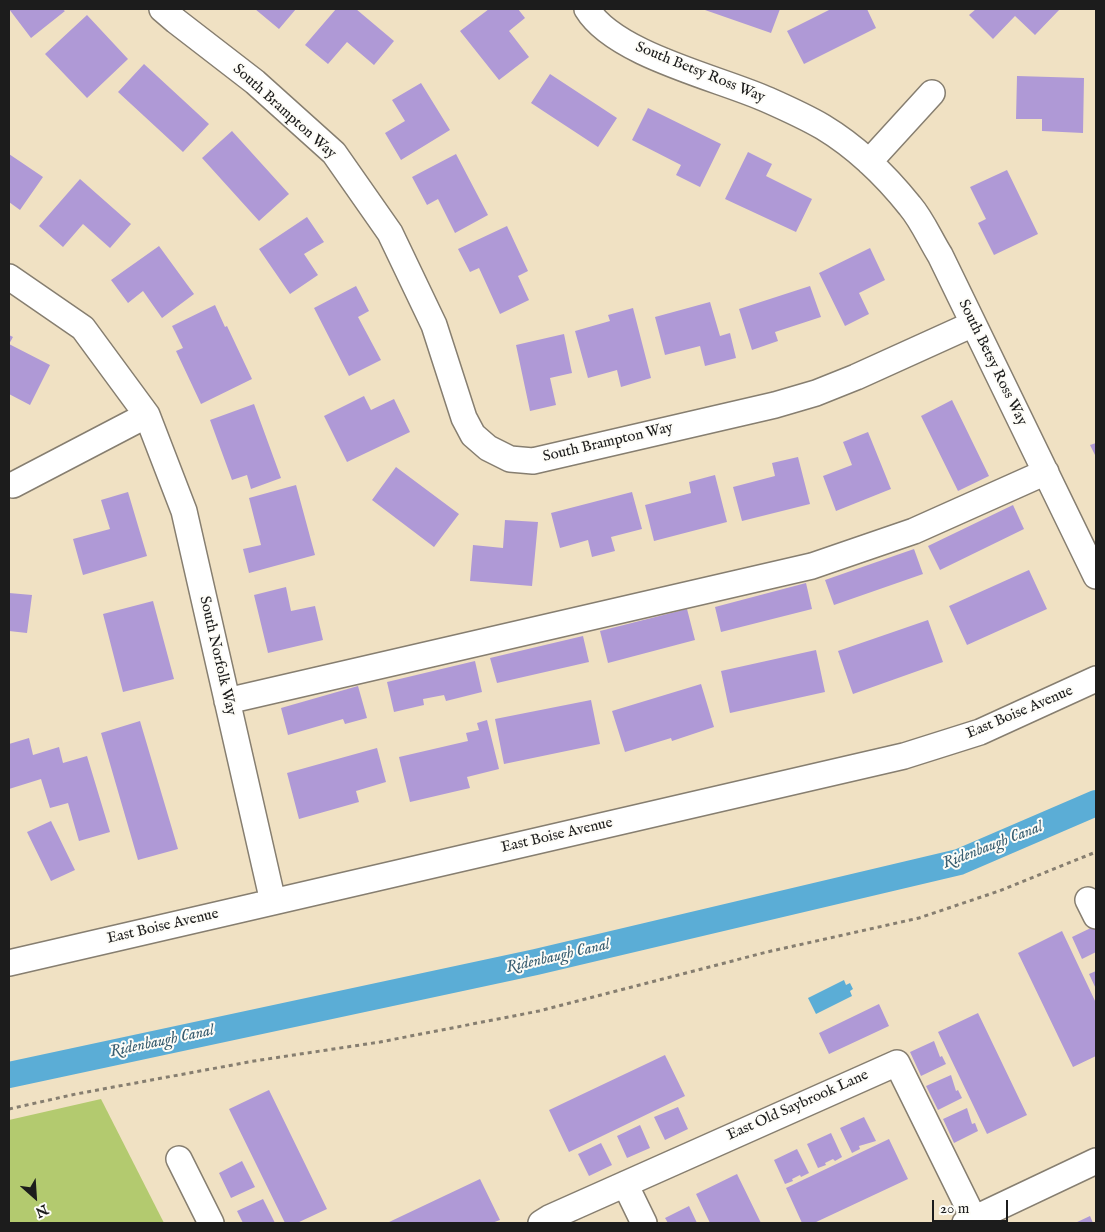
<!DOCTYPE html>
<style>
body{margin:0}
#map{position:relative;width:1105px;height:1232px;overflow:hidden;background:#f0e1c3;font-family:"IM FELL English",serif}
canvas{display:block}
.frame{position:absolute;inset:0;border:10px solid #1c1c1c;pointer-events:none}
.north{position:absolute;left:10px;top:1172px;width:50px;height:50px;-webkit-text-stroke:4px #fdfcf7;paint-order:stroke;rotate:154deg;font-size:14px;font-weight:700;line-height:20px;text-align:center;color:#1c1c1c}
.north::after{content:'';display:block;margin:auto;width:18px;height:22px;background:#1c1c1c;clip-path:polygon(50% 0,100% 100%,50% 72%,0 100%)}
.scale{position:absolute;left:932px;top:1200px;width:76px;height:22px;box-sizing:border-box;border:2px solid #1c1c1c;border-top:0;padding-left:6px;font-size:15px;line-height:18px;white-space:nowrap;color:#1c1c1c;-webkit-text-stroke:4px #fdfcf7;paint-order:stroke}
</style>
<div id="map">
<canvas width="1105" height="1232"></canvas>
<div class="frame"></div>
<div class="north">N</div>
<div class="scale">20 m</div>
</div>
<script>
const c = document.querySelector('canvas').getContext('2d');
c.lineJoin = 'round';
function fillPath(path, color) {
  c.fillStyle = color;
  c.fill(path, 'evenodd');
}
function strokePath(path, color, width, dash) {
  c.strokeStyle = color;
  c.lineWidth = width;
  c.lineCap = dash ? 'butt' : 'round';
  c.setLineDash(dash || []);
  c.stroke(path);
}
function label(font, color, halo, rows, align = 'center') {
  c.font = font + ' "IM FELL English",serif';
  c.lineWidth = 4;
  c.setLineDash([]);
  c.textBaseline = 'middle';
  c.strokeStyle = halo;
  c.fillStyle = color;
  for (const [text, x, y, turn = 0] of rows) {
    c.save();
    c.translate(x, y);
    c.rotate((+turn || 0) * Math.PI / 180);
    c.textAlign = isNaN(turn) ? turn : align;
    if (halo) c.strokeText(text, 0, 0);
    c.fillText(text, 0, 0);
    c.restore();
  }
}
const green = new Path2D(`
 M 101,1099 L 164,1223 L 9,1223 L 9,1120 Z`);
const water = new Path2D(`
 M 844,980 L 846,985 L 850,983 L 853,989 L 850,991 L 852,996 L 816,1014 L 808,998 Z`);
const canal = new Path2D(`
 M 9,1075 L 536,962 L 959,862 L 1096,803`);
const building = new Path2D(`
 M 9,9 L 62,9 L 65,11 L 31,38 Z
 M 255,9 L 296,9 L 279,29 Z
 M 336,9 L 356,9 L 394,41 L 374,65 L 347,42 L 328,64 L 305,45 Z
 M 489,9 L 518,9 L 525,18 L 509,31 L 529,57 L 499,80 L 460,31 Z
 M 705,9 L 780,9 L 771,33 L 705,10 Z
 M 831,9 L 867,9 L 876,28 L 804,64 L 787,31 Z
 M 976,9 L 1060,9 L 1035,35 L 1015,16 L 993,39 L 969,15 Z
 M 87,15 L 128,59 L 87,98 L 45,54 Z
 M 144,64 L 209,124 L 183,152 L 118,92 Z
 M 550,74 L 617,118 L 598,147 L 531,103 Z
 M 1017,76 L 1084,78 L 1083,133 L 1042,131 L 1042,119 L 1016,119 Z
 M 421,83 L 450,130 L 401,160 L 385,133 L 405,121 L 392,100 Z
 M 648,108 L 721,144 L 700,187 L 676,175 L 681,165 L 632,140 Z
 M 232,131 L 289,194 L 259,221 L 202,158 Z
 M 748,152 L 772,164 L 766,176 L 812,199 L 796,232 L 725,199 Z
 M 9,154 L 43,177 L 20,210 L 9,202 Z
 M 456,154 L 488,215 L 455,233 L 438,199 L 427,205 L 412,177 Z
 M 1007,170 L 1038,234 L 994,255 L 978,223 L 986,219 L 970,187 Z
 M 80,179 L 131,224 L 110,248 L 83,224 L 63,247 L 39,226 Z
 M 307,217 L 324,242 L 304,254 L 318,275 L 290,294 L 259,249 Z
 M 507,226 L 528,271 L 518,276 L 529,300 L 500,314 L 479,268 L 470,272 L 458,249 Z
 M 159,246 L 194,294 L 162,318 L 143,291 L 128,303 L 111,280 Z
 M 870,248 L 885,280 L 859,293 L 869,314 L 845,326 L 819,273 Z
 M 356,286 L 369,311 L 358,317 L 381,360 L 349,376 L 314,308 Z
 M 810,286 L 821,317 L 775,332 L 778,341 L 752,350 L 739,309 Z
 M 710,302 L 720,336 L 730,333 L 736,358 L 705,366 L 700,346 L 665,355 L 655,317 Z
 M 215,305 L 225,327 L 227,326 L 252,379 L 201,404 L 176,351 L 183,348 L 172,326 Z
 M 633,308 L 651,378 L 621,387 L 617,370 L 588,378 L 575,331 L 610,321 L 608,315 Z
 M 564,334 L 572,373 L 550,378 L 556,405 L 530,411 L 516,345 Z
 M 9,335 L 13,337 L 9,344 L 50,365 L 30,405 L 9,394 Z
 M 364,396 L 371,410 L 394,399 L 410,432 L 347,462 L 324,416 Z
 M 952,400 L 989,476 L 958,491 L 921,416 Z
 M 254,404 L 281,478 L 251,489 L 247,475 L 232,480 L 210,420 Z
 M 868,432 L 891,489 L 836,511 L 823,476 L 852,465 L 843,442 Z
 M 1096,443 L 1096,457 L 1090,445 Z
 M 798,457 L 810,504 L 742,521 L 733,487 L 775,476 L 772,463 Z
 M 396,467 L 459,514 L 434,547 L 372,500 Z
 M 715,475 L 727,522 L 654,541 L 645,505 L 691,493 L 689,482 Z
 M 296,485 L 315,555 L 249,573 L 243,549 L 261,545 L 249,498 Z
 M 128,492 L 147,556 L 83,575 L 73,539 L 110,529 L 101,500 Z
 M 632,492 L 642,529 L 611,537 L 615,551 L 592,557 L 588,540 L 560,548 L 551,513 Z
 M 1013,505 L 1024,529 L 940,570 L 928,546 Z
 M 505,520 L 538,522 L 532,586 L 470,581 L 473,545 L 503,548 Z
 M 914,549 L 923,574 L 834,605 L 825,580 Z
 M 1029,570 L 1047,609 L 967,645 L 949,606 Z
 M 806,583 L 812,609 L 721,632 L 715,607 Z
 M 286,587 L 291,611 L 315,606 L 323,640 L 268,653 L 254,595 Z
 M 9,593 L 32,595 L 27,633 L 9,631 Z
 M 153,601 L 174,679 L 123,692 L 103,614 Z
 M 687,609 L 695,640 L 608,663 L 600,631 Z
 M 928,620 L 943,662 L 853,694 L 838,651 Z
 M 583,636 L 589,662 L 497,683 L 490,658 Z
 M 816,650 L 825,692 L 730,713 L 721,671 Z
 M 475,661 L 482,692 L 446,701 L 444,695 L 423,699 L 424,705 L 394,712 L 387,682 Z
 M 701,684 L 714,727 L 672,741 L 671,738 L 625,752 L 612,711 Z
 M 358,686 L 367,718 L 345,724 L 343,719 L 288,735 L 281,708 Z
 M 591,700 L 600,744 L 504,764 L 495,719 Z
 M 487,720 L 499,769 L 467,777 L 470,788 L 410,802 L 399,757 L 468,741 L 466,733 L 479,730 L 477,723 Z
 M 140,721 L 178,849 L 138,860 L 101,733 Z
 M 29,738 L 33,755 L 59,747 L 63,763 L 87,756 L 110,832 L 79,841 L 68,803 L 50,808 L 41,779 L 9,789 L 9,744 Z
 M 377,748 L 386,782 L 356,791 L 359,802 L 299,819 L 287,773 Z
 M 51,821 L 75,870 L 51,881 L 27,832 Z
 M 1095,926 L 1096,952 L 1082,959 L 1072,937 Z
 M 1062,931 L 1096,1003 L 1096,1056 L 1073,1067 L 1018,953 Z
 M 1096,971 L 1096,989 L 1089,974 Z
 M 879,1004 L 889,1026 L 829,1054 L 819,1033 Z
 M 978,1013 L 1027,1115 L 987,1134 L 938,1032 Z
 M 934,1041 L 940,1057 L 942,1056 L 946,1064 L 921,1076 L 910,1052 Z
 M 665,1055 L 685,1096 L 569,1152 L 549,1110 Z
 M 951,1075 L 956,1091 L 958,1090 L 962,1098 L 938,1110 L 926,1086 Z
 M 269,1090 L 327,1209 L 297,1223 L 285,1223 L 229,1109 Z
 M 678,1107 L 688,1129 L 665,1140 L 654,1117 Z
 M 967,1108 L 972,1124 L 975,1123 L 978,1131 L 954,1143 L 943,1119 Z
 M 864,1117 L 876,1141 L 859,1146 L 860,1149 L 852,1153 L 840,1128 Z
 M 640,1125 L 650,1148 L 627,1158 L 617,1136 Z
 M 831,1133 L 842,1157 L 835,1161 L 833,1159 L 825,1163 L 826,1165 L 818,1168 L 807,1144 Z
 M 889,1139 L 908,1179 L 814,1223 L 802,1223 L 786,1188 Z
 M 601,1143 L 612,1165 L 589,1176 L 578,1154 Z
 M 797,1149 L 809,1173 L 801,1177 L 800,1175 L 792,1179 L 793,1181 L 785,1184 L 774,1160 Z
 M 242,1161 L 255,1187 L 231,1198 L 219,1173 Z
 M 737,1174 L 761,1223 L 710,1223 L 696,1194 Z
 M 480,1179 L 500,1220 L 492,1223 L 387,1223 Z
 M 263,1199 L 275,1223 L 243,1223 L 237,1211 Z
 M 689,1206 L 697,1223 L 668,1223 L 665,1218 Z
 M 1090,1216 L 1093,1223 L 1075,1223 Z`);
const path = new Path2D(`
 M 9,1109 L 76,1094 L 254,1061 L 380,1042 L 539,1011 L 767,952 L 919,918 L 999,891 L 1096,852`);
const minor = new Path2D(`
 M 162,9 L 176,21 L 255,82 L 334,153 L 390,233 L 434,325 L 464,418 L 473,435 L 488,448 L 510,459 L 533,461 L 775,405 L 816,393 L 856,377 L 973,324
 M 587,9 C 615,55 719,78 768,100 C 786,108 806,117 823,127 C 856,147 886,176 910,206 C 922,220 930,239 940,255 L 1096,576
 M 869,162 L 932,93
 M 9,277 L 83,328 L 147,415 L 184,511 L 273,902
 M 13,485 L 147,415
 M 227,701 L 812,566 L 914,531 L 1046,472
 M 1088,900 L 1096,916
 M 9,963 L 904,756 L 980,732 L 1096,679
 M 179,1159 L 211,1223
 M 625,1184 L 644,1223
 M 541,1223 L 549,1218 L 897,1063 L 974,1219
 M 965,1223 L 1096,1161`);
const streetNames = [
 ["South Betsy Ross Way",700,73,22],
 ["South Brampton Way",284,112,42],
 ["South Betsy Ross Way",992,363,64],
 ["South Brampton Way",608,443,-13],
 ["South Norfolk Way",217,656,77],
 ["East Boise Avenue",1020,713,-23],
 ["East Boise Avenue",557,836,-13],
 ["East Boise Avenue",163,927,-13],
 ["East Old Saybrook Lane",798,1106,-24]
];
const waterNames = [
 ["Ridenbaugh Canal",993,846,-21],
 ["Ridenbaugh Canal",558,957,-13],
 ["Ridenbaugh Canal",162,1042,-12]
];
fillPath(green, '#b3ca6f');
fillPath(water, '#5badd6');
strokePath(canal, '#5badd6', 26);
fillPath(building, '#af99d6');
strokePath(minor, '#867e70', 28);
strokePath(path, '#867e70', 3, [4, 4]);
strokePath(minor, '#fff', 25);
label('15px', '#1c1c1c', '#fdfcf7', streetNames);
label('italic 16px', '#385d70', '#fdfcf7', waterNames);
</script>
